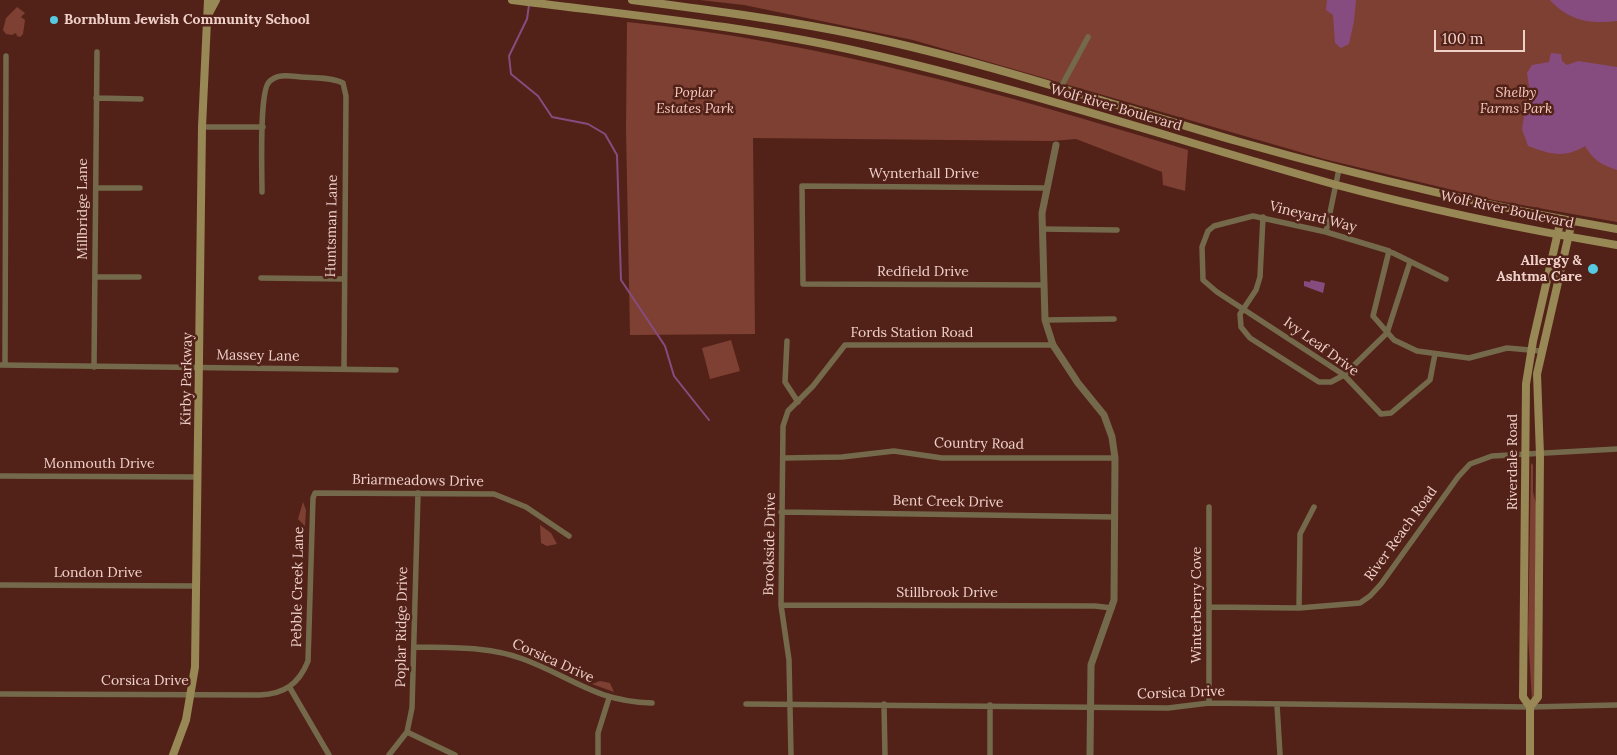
<!DOCTYPE html>
<style>
body{margin:0}
#map{position:relative;width:1617px;height:755px;overflow:hidden;background:#522219;font-family:Lora,serif}
canvas{display:block}
.scale{position:absolute;left:1434px;top:30px;width:91px;height:22px;box-sizing:border-box;border:2px solid #f0d1ca;border-top:0;padding-left:6px;font-size:15px;line-height:18px;white-space:nowrap;color:#f0d1ca;-webkit-text-stroke:4px #522219;paint-order:stroke}
</style>
<div id="map">
<canvas width="1617" height="755"></canvas>
<div class="scale">100 m</div>
</div>
<script>
const c = document.querySelector('canvas').getContext('2d');
c.lineJoin = 'round';
function fillPath(path, color) {
  c.fillStyle = color;
  c.fill(path, 'evenodd');
}
function strokePath(path, color, width, dash) {
  c.strokeStyle = color;
  c.lineWidth = width;
  c.lineCap = dash ? 'butt' : 'round';
  c.setLineDash(dash || []);
  c.stroke(path);
}
function label(font, color, halo, rows, align = 'center') {
  c.font = font + ' Lora,serif';
  c.lineWidth = 5;
  c.setLineDash([]);
  c.textBaseline = 'middle';
  c.strokeStyle = halo;
  c.fillStyle = color;
  for (const [text, x, y, turn = 0] of rows) {
    c.save();
    c.translate(x, y);
    c.rotate((+turn || 0) * Math.PI / 180);
    c.textAlign = isNaN(turn) ? turn : align;
    if (halo) c.strokeText(text, 0, 0);
    c.fillText(text, 0, 0);
    c.restore();
  }
}
const green = new Path2D(`
 M 700,0 L 1617,0 L 1617,222 L 1494,200 L 1324,159 L 913,40 L 744,5 Z
 M 17,7 L 25,13 L 21,17 L 25,20 L 23,34 L 20,37 L 17,36 L 16,33 L 12,35 L 6,34 L 3,30 L 6,18 Z
 M 627,22 C 819,41 1003,94 1188,150 L 1185,191 L 1163,185 L 1162,172 L 1076,139 L 1052,141 L 753,138 L 755,334 L 630,335 L 626,129 Z
 M 731,340 L 740,371 L 710,379 L 702,348 Z
 M 1531,463 L 1533,465 L 1533,492 L 1536,504 L 1534,696 L 1532,699 L 1528,635 Z
 M 303,502 L 306,510 L 305,526 L 298,519 Z
 M 540,525 L 551,533 L 557,544 L 547,546 L 541,543 Z
 M 600,681 L 610,683 L 614,692 L 592,684 Z`);
const water = new Path2D(`
 M 1327,0 L 1356,0 L 1354,21 L 1349,44 L 1341,48 L 1335,43 L 1333,15 L 1326,10 Z
 M 1550,0 L 1617,0 L 1617,21 C 1590,24 1569,21 1550,0 Z
 M 1551,53 L 1561,54 L 1562,61 L 1567,65 L 1578,61 L 1617,67 L 1617,170 C 1602,165 1593,160 1585,146 C 1563,159 1551,154 1528,146 L 1522,129 L 1529,86 L 1527,73 L 1532,65 L 1549,62 Z
 M 1311,280 L 1325,283 L 1323,293 L 1304,286 L 1304,281 L 1310,282 Z`);
const stream = new Path2D(`
 M 529,5 L 527,19 L 509,56 L 511,74 L 538,96 L 552,117 L 588,124 L 605,134 L 617,155 L 621,280 L 665,346 L 674,376 L 709,420`);
const minor = new Path2D(`
 M 1061,87 L 1088,37
 M 96,98 L 141,99
 M 202,127 L 263,127
 M 96,188 L 140,188
 M 262,192 C 262,173 259,92 269,82 C 277,73 290,76 301,77 C 315,78 331,77 343,83 L 346,96 L 344,369
 M 1263,217 L 1260,277 L 1256,290 L 1240,314 L 1241,327 L 1250,338 L 1319,382 L 1331,382 L 1344,375 L 1387,333 L 1410,262
 M 1042,229 L 1117,230
 M 1326,232 L 1339,169
 M 1389,251 L 1373,316 L 1394,340 L 1417,351 L 1469,358 L 1507,348 L 1541,351
 M 95,277 L 139,277
 M 261,278 L 344,279
 M 1043,285 L 803,284 L 802,186 L 1045,188
 M 1045,320 L 1114,319
 M 787,341 L 785,382 L 798,402
 M 1435,354 L 1430,380 L 1391,413 L 1381,414 L 1344,375 L 1217,292 L 1203,280 L 1202,247 L 1208,231 L 1214,226 L 1253,216 L 1326,232 L 1389,251 L 1446,279
 M 0,365 L 396,370
 M 5,365 L 6,56
 M 94,367 L 97,52
 M 784,458 L 842,457 L 894,451 L 942,458 L 1115,458
 M 0,476 L 197,477
 M 781,512 L 1115,517
 M 0,585 L 196,586
 M 781,605 L 1095,606 L 1112,608
 M 1210,607 L 1299,608 L 1360,603 L 1370,596 L 1381,584 L 1458,477 L 1470,464 L 1492,456 L 1617,449
 M 1299,608 L 1300,534 L 1314,507
 M 414,647 C 451,648 488,646 523,659 C 574,678 594,701 652,703
 M 290,688 L 329,755
 M 0,694 L 260,695 C 284,694 299,684 308,661 L 313,498 L 315,493 L 494,494 L 526,507 L 569,536
 M 1209,703 L 1209,507
 M 746,704 L 1168,708 L 1209,703 L 1530,707 L 1617,705
 M 884,704 L 885,755
 M 990,705 L 990,755
 M 1277,705 L 1280,755
 M 407,732 L 455,755
 M 389,755 L 407,732 L 412,708 L 418,493
 M 598,755 L 598,733 L 609,698
 M 791,755 L 789,660 L 781,605 L 783,426 L 788,411 L 813,386 L 845,345 L 1053,345`);
const tertiary = new Path2D(`
 M 1056,145 L 1042,213 L 1045,320 L 1053,345 L 1078,383 L 1104,415 L 1112,437 L 1115,458 L 1114,600 L 1091,665 L 1090,755`);
const secondary = new Path2D(`
 M 512,0 C 629,15 747,26 861,52 C 1021,88 1176,140 1333,184 C 1426,209 1522,229 1617,245
 M 632,0 C 710,10 787,20 863,36 C 991,63 1115,106 1240,142 C 1364,177 1490,207 1617,229
 M 208,15 L 216,0
 M 1530,707 L 1523,697 L 1526,384 L 1533,341 L 1561,219
 M 173,755 L 186,720 L 195,667 L 202,127 L 208,0
 M 1530,755 L 1530,707 L 1538,697 L 1540,455 L 1537,374 L 1572,221`);
const markers = [
 [54,20,5,"#55cae0"],
 [1593,269,6,"#55cae0"]
];
const poiNames = [
 ["Bornblum Jewish Community School",64,20],
 ["Allergy &",1582,261,"right"],
 ["Ashtma Care",1582,277,"right"]
];
const parkNames = [
 ["Poplar",695,93],
 ["Estates Park",695,109],
 ["Shelby",1516,93],
 ["Farms Park",1516,109]
];
const streetNames = [
 ["Wolf River Boulevard",1116,108,16],
 ["Wynterhall Drive",924,174],
 ["Millbridge Lane",83,209,-90],
 ["Wolf River Boulevard",1507,210,12],
 ["Vineyard Way",1313,217,14],
 ["Huntsman Lane",332,226,-89],
 ["Redfield Drive",923,272],
 ["Fords Station Road",912,333],
 ["Ivy Leaf Drive",1321,347,36],
 ["Massey Lane",258,356,1],
 ["Kirby Parkway",187,379,-89],
 ["Country Road",979,444,1],
 ["Riverdale Road",1513,462,-90],
 ["Monmouth Drive",99,464],
 ["Briarmeadows Drive",418,481,1],
 ["Bent Creek Drive",948,502,1],
 ["River Reach Road",1401,534,-54],
 ["Brookside Drive",770,544,-89],
 ["London Drive",98,573],
 ["Pebble Creek Lane",298,587,-89],
 ["Stillbrook Drive",947,593],
 ["Winterberry Cove",1197,605,-90],
 ["Poplar Ridge Drive",402,627,-89],
 ["Corsica Drive",553,661,24],
 ["Corsica Drive",145,681],
 ["Corsica Drive",1181,693,-2]
];
fillPath(green, '#7e4033');
fillPath(water, '#874c7f');
strokePath(stream, '#874c7f', 2);
strokePath(minor, '#746a4b', 5.5);
strokePath(tertiary, '#746a4b', 7);
strokePath(secondary, '#988855', 8);
for (const [x, y, r, color] of markers) {
  const dot = new Path2D();
  dot.arc(x, y, r, 0, 2 * Math.PI);
  c.fillStyle = color;
  c.fill(dot);
  strokePath(dot, '#522219', 2);
}
label('bold 14px', '#f0d1ca', '#522219', poiNames, 'left');
label('italic 14px', '#f7c9bf', '#522219', parkNames);
label('14px', '#f0d1ca', '#522219', streetNames);
</script>
